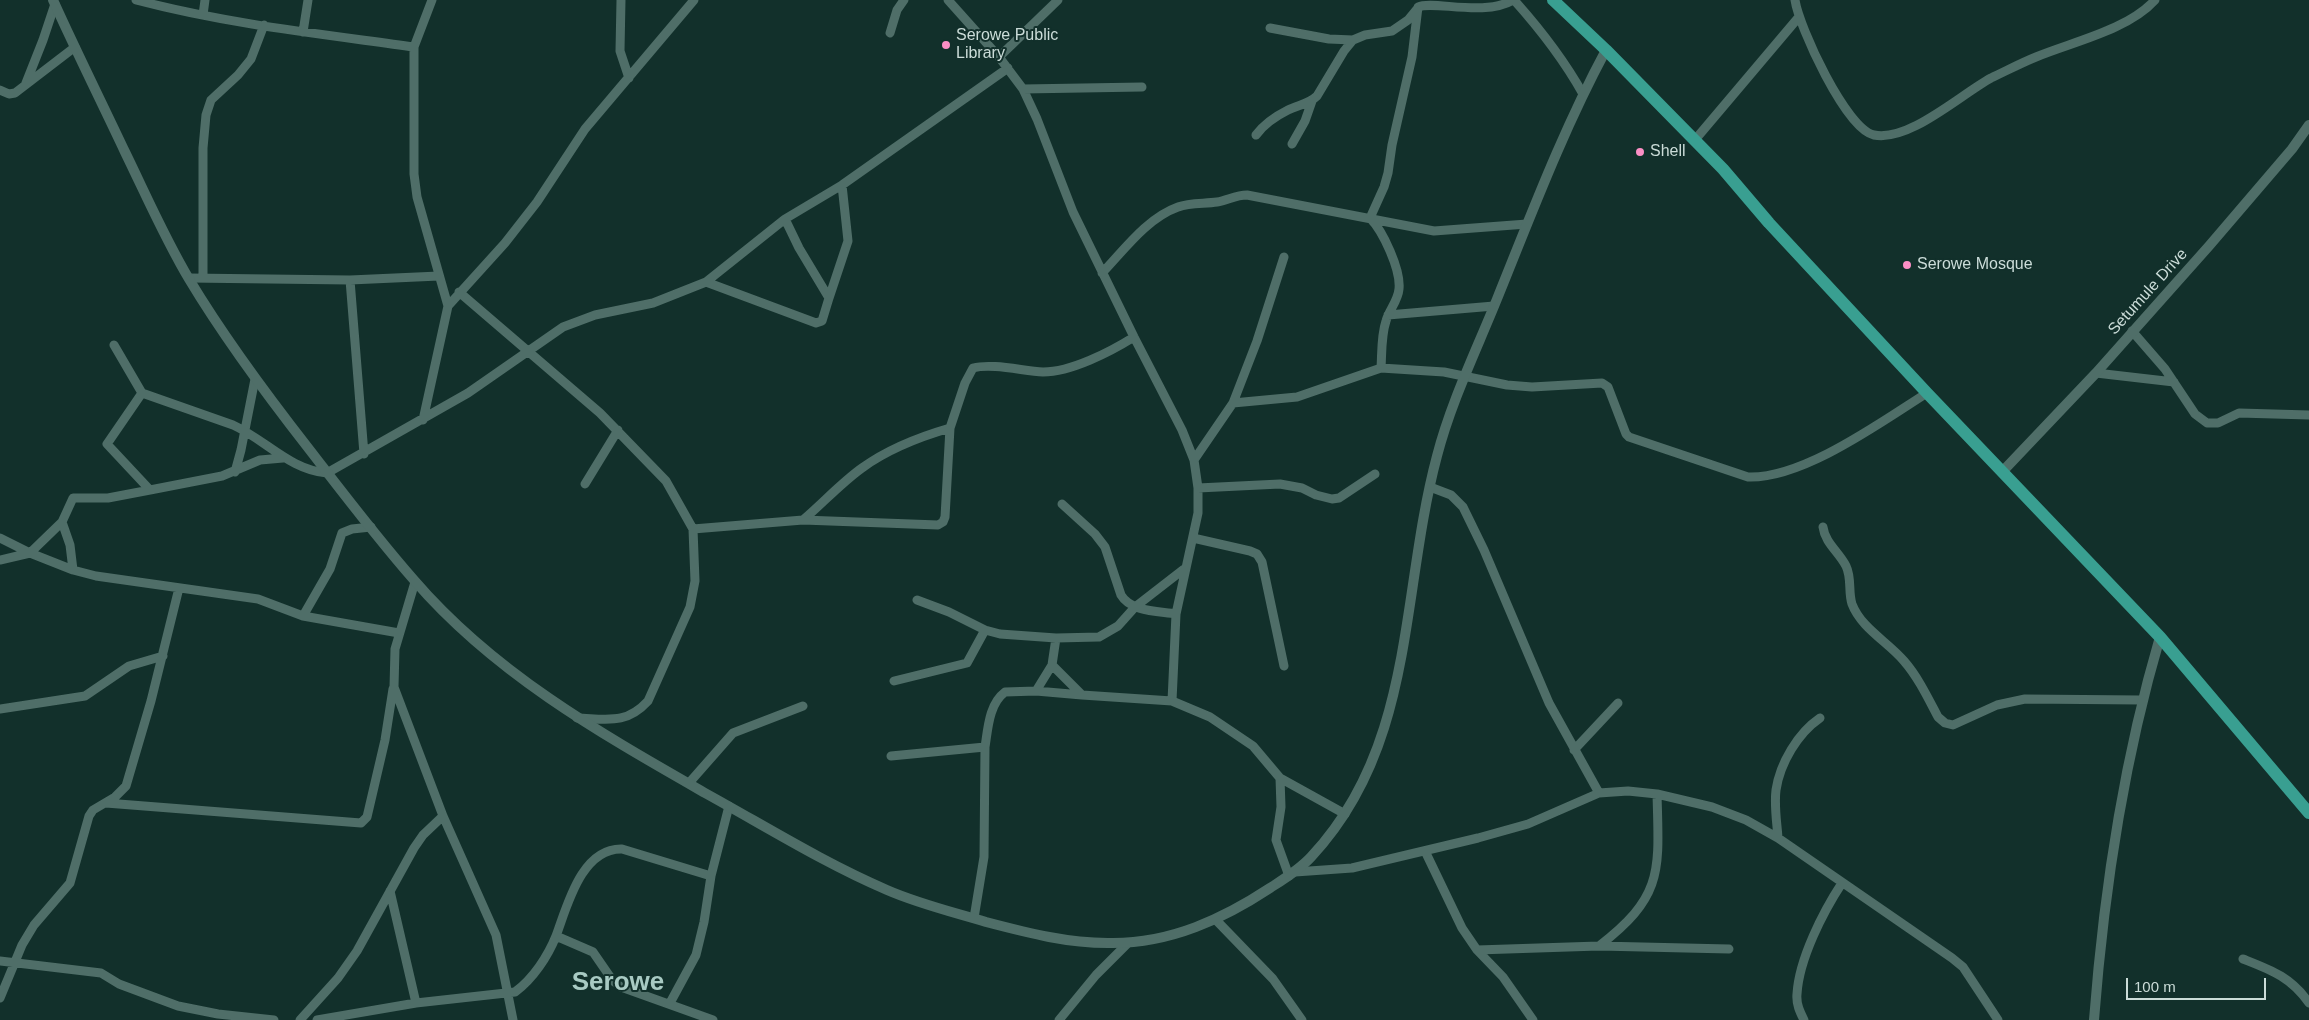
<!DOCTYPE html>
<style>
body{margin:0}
#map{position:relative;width:2309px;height:1020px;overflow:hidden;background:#12302b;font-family:Arial,sans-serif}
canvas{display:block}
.scale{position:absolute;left:2126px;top:978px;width:140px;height:22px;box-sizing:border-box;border:2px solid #cbdcd8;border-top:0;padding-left:6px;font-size:15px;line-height:18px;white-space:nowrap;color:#cbdcd8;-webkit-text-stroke:4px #12302b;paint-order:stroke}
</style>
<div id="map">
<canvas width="2309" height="1020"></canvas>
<div class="scale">100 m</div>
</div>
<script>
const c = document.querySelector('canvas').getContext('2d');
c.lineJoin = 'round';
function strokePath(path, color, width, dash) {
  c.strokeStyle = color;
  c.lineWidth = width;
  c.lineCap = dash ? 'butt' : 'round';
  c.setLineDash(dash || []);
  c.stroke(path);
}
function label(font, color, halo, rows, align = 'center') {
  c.font = font + ' Arial,sans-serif';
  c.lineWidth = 4;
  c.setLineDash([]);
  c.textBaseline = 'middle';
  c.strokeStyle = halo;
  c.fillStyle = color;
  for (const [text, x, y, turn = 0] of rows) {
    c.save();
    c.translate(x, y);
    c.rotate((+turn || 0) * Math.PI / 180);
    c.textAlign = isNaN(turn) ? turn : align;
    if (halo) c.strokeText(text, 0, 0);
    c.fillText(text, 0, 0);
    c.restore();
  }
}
const minor = new Path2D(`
 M 136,0 C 227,24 321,34 414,47
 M 432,0 L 414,47 L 414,174 L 417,197 L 448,306
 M 621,0 L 620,51 L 629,78
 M 948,0 L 999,57 L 1023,89 L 1037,119 L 1073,212 L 1134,337 L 1182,430 L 1194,460 L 1198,488 L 1198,513 L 1176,614 L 1172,701
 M 1514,0 C 1540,29 1564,60 1583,94
 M 1795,0 C 1799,27 1846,129 1874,135 C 1909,142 1960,95 1991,78 C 2006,71 2021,63 2036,57 C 2072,42 2128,30 2155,0
 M 203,15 L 205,0
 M 1270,28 L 1329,39 L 1353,40
 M 303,32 L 308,0
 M 890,33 L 897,10 L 904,0
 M 999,57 L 1058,0
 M 26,83 L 43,40 L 55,4
 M 1023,89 L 1142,87
 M 0,90 L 9,94 L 15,93 L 75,47
 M 1256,135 C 1264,124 1276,116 1288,110 C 1298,105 1309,104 1317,96 L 1344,51 L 1353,40 L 1365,35 L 1392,31 L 1408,20 L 1417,9
 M 1694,141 L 1798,18
 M 1292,144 L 1305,121 L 1312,101
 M 1370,218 L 1384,187 L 1388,173 L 1392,145 L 1412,57 L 1418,7 C 1433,0 1484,17 1513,0
 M 1370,218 C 1383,231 1401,270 1399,289 C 1398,301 1389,310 1386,321 C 1381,336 1382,353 1381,368
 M 1102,273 C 1124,250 1147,218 1178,207 C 1190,202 1205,204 1217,202 C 1228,200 1236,195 1247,195 L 1434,231 L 1527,224
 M 189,278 L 350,280 L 439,276
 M 203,278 L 203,148 L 206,115 L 211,100 L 238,75 L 251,59 L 264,25
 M 350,280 L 364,454
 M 706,282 L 816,323 L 822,321 L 829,298 L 799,248 L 785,219
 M 459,292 L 600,413 L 666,481 L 693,529 L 695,581 L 690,607 L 648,701 C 626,725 607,719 577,718
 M 829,298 L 848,241 L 842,185
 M 1388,315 L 1494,306
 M 2132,331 L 2165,369 L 2195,414 L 2207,423 L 2218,423 L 2239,413 L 2309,415
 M 114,345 L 142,393 L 233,425 C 266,440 290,470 327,473 L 468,393 L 563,327 L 595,315 L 653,303 L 706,282 L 785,219 L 842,185 L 1008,68
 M 2096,373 L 2174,382
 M 142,393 L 107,444 L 150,490
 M 1233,403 L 1257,341 L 1284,257
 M 423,420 L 448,306 L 505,243 L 537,202 L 585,129 L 694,0
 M 1194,460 L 1233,403 L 1297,397 L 1381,368 L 1444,372 L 1507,385 L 1532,387 L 1602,383 L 1608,387 L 1626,434 L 1629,437 L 1748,477 C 1803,479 1881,422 1927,393
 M 235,472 L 241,450 L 255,379
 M 585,484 L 618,430
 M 1430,487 L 1451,495 L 1463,507 L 1484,550 L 1549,703 L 1599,793
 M 1198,488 L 1280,484 L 1302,488 L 1316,495 L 1332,499 L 1339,498 L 1375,474
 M 1062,504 L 1095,534 L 1105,547 L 1121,595 C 1131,612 1158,611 1176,614
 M 803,520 C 823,503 841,483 862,468 C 888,449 919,437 950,428
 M 62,522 L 70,545 L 73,570
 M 1823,527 C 1825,543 1839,552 1846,566 C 1852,578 1848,592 1852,604 C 1861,628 1888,642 1904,661 C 1918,677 1928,698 1938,717 L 1945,723 L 1953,725 L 1997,705 L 2025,699 L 2141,700
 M 693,529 L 803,520 L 938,525 L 943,522 L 945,517 L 950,428 L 965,383 L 973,368 C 992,363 1023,371 1043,372 C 1071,372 1110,352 1134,337
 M 0,538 L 30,553 L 62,522 L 73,498 L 108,498 L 150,490 L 222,476 L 260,460 L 283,458
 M 1193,538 L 1250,551 L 1257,554 L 1262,562 L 1284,666
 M 0,560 L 30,553 L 73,570 L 96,576 L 258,599 L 303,616 L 399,633
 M 415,582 L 395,649 L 394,687 L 443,816 L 496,935 L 513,1020
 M 917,600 L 949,612 L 985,630 L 1000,634 L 1056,638 L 1099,637 L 1118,626 L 1135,607 L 1184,569
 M 303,616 L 330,569 L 342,533 L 352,529 L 371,527
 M 1052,665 L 1082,695 L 1172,701 L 1210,717 L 1253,746 L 1280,778 L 1345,814
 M 894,681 L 967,663 L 985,630
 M 1036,691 L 1052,665 L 1056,638
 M 0,709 L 85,696 L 129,666 L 163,656
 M 1574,750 L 1618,703
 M 891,756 L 985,747 C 988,728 989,704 1005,692 L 1036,691 L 1082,695
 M 1280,778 L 1281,807 L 1276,840 L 1289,876
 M 689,783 L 733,733 L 803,706
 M 106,803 L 361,823 L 367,817 L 385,740 L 393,689
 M 1778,838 C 1777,823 1774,806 1776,790 C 1780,763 1798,733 1820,718
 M 1425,851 L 1462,928 L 1477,950 L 1503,977 L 1533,1020
 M 1295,872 L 1352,868 L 1478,838 L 1528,824 L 1599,793 L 1628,791 L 1657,794 L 1712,807 L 1746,820 L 1778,838 L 1952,958 L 1963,967 L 1998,1020
 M 390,891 L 416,1003
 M 974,918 L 984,857 L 985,747
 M 1216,920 L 1273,979 L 1302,1020
 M 556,936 L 593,952 L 613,981 L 621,987 L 713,1020
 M 1599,946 C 1664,896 1659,871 1657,794
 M 1477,950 L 1599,946 L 1729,949
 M 2243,959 C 2271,970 2291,977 2309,1003
 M 0,961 L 101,973 L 119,984 L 178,1006 L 218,1014 L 274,1020
 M 0,998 L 22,945 L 34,925 L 70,883 L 89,816 L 93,810 L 115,797 L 126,786 L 151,701 L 179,588
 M 670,1003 L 696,955 L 704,922 L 711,876 L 729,806
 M 300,1020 L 338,978 L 357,951 L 414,848 L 423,835 L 443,816
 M 317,1020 L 416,1003 L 515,992 C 533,979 548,956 556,936 C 567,907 581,848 622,849 L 711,876
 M 1059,1020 L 1096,975 L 1128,943
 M 1804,1020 C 1800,1012 1796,1004 1797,994 C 1799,959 1823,912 1842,883`);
const tertiary = new Path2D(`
 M 53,0 C 76,51 101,101 125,152 C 146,195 165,239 189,279 C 225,339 266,394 309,449 C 343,493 377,538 414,580 C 494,673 600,733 705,793 C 765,826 824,863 887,890 C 919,904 953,912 986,922 C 1028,933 1070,944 1113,943 C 1171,943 1223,919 1270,888 C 1284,879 1299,870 1311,857 C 1416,745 1400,594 1437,456 C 1451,402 1476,351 1497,299 C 1531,215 1563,130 1606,50
 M 2002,472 L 2096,373 L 2209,246 L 2292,149 L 2309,125
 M 2094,1020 C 2104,889 2123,763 2160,637`);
const primary = new Path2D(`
 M 1553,0 L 1606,50 L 1723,169 L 1769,223 L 1927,393 L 2160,637 L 2309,813`);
const markers = [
 [946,45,5,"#fb8fc5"],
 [1640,152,5,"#fb8fc5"],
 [1907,265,5,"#fb8fc5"]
];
const poiNames = [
 ["Serowe Public",956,36],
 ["Library",956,54],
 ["Shell",1650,152],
 ["Serowe Mosque",1917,265]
];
const streetNames = [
 ["Setumule Drive",2148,292,-48]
];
const townNames = [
 ["Serowe",618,983]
];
strokePath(minor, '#4f6e68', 9);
strokePath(tertiary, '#4f6e68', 10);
strokePath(primary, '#399f91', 12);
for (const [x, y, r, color] of markers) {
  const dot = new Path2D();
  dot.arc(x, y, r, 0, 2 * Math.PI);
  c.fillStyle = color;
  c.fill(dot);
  strokePath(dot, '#12302b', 2);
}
label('16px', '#cbdcd8', '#12302b', poiNames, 'left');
label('16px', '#cbdcd8', '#12302b', streetNames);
label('bold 26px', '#a8cac3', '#12302b', townNames);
</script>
